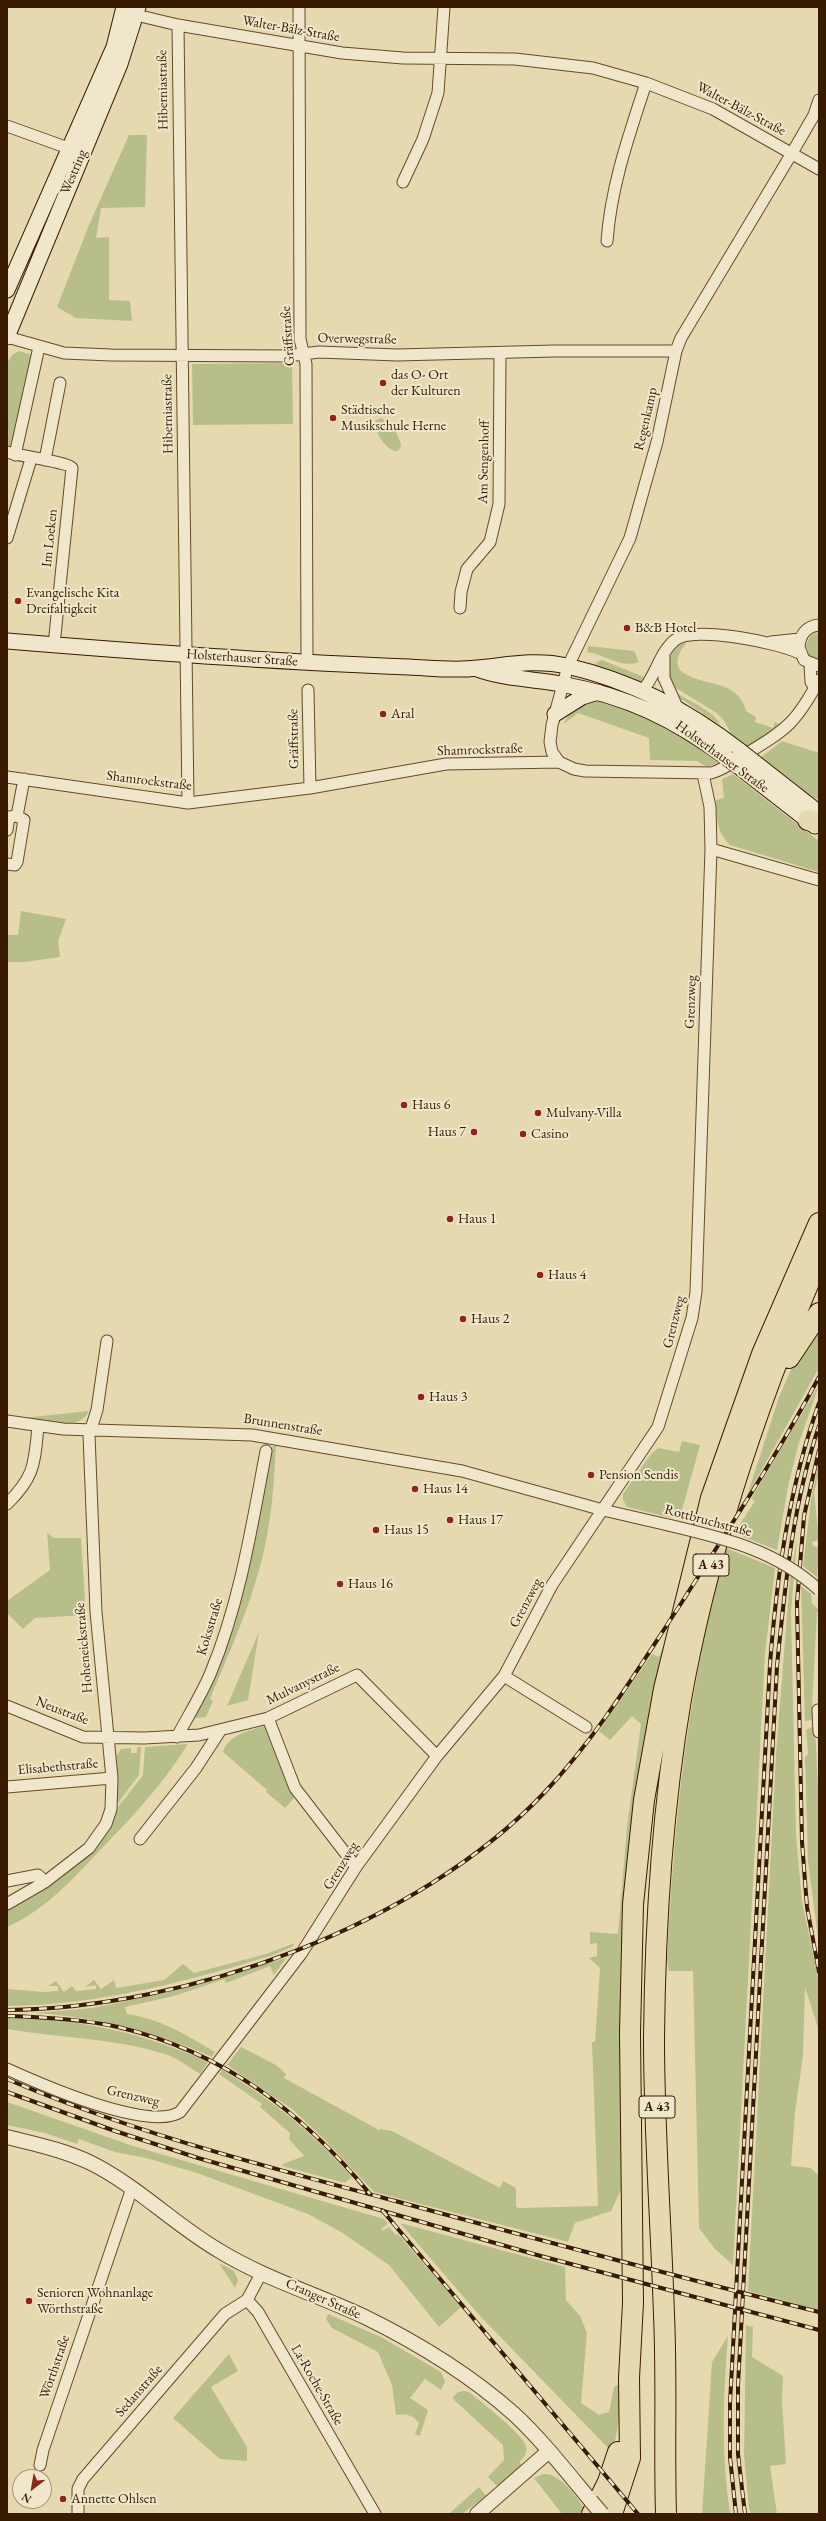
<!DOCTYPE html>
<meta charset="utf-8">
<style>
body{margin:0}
#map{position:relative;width:826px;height:2521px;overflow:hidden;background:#e6d9b0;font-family:"EB Garamond",serif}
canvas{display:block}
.frame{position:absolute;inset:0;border:8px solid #381b01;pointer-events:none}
.north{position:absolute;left:12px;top:2469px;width:40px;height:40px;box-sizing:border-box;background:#efe6cc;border:1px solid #a6957b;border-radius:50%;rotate:211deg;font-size:11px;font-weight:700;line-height:16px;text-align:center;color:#381b01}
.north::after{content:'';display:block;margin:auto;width:14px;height:18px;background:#8f2418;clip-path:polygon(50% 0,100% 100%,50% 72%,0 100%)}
</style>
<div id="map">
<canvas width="826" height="2521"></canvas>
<div class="frame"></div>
<div class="north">N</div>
</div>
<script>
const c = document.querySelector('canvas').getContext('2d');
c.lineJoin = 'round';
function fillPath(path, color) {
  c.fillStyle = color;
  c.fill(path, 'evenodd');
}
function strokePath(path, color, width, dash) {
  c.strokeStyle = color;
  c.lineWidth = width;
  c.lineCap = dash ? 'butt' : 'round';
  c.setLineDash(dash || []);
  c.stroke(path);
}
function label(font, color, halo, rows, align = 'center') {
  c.font = font + ' "EB Garamond",serif';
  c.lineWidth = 4;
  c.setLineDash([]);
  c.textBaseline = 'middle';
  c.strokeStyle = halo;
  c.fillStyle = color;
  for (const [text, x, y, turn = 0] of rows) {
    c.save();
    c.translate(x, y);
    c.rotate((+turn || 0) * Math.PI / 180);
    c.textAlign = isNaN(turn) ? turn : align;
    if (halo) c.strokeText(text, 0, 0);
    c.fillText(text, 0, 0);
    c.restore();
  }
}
const green = new Path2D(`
 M 129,135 L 147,135 L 145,207 L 101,208 L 96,238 L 109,237 L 109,300 L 130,301 L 132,321 L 76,318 L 57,307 L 89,225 Z
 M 19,351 L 35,356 L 13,447 L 7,445 L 7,363 L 12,355 Z
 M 292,363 L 293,424 L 193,425 L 192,364 Z
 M 381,418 C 390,421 400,436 401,446 L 398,451 C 387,453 373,430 375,421 Z
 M 819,632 L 819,660 L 809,655 L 806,645 L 811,635 Z
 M 684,641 L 686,644 C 679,651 674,663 681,671 C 703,688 738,678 746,711 L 756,717 L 755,722 L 773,728 L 775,722 L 781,726 L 747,748 L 731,734 L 725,722 L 717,713 L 669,684 C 669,667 666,649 684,641 Z
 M 588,646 L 634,651 L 639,662 C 622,669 604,654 587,652 Z
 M 602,660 L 649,679 L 642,684 L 594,668 L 597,662 Z
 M 672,691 C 683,697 718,713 720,725 L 678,697 Z
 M 594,701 C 629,700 693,741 720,762 L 707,767 L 697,761 L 650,760 L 649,738 L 578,713 L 564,724 C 568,710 581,704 594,701 Z
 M 782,741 L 819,753 L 819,800 L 810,796 L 760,758 Z
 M 733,774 L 819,841 L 819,872 L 730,845 C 716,832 717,818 716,800 L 724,798 L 722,779 Z
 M 21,911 L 66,919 L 58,941 L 60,957 L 25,962 L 7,962 L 7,935 L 18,935 Z
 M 819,1322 L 819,1368 L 747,1496 L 779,1397 L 793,1365 Z
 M 819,1385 L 798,1446 L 788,1486 L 777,1550 L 734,1533 L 755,1501 L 751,1499 Z
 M 89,1411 C 77,1434 43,1421 23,1418 Z
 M 682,1441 L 700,1445 L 682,1510 L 672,1518 L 627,1507 L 623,1500 L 623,1494 L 650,1455 L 658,1448 L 679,1452 Z
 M 273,1446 L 276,1446 C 274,1476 273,1506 267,1535 C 257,1592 232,1646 210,1699 L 213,1701 L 206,1717 L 195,1718 L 204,1695 Z
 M 819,1460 L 819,1474 L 814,1492 L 819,1540 L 812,1542 L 813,1546 L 819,1548 L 817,1577 L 803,1566 L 811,1500 Z
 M 47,1532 L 53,1538 L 81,1538 L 86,1615 L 35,1618 L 23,1629 L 7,1613 L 7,1601 L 50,1570 Z
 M 797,1538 L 791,1612 L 796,1835 L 802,1902 L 819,1982 L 819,2031 L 805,1987 L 803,2056 L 795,2112 L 791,2166 L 811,2168 L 819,2176 L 819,2310 L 748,2291 L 776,1754 L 790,1578 Z
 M 726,1548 L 775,1568 L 765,1654 L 733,2265 L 715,2249 L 699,2228 L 693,1971 L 669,1971 L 667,1960 C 672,1862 680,1763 699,1666 C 706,1626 717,1587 726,1548 Z
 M 801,1586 L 811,1594 L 812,1603 L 819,1610 L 819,1612 L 817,1612 L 812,1707 L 815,1707 L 815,1720 L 805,1721 Z
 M 259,1632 L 248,1700 L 227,1706 Z
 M 669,1633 L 652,1729 L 627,2177 L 611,2211 L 575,2223 L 568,2242 L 374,2192 L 324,2139 L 292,2109 L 227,2065 L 241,2047 L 276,2065 L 286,2074 L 284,2078 L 379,2130 L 380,2129 L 392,2131 L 500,2188 L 503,2181 L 516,2188 L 516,2207 L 519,2208 L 598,2206 L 592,2042 L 595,2042 L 600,1968 L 589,1958 L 597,1956 L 597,1943 L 590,1944 L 590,1932 L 618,1934 L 627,1827 L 641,1724 L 632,1716 L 610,1740 L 599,1731 L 652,1654 L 659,1657 Z
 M 815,1725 L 819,1813 L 819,1945 L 808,1861 L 805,1757 L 808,1754 L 806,1730 Z
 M 264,1726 L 271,1735 L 295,1797 L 285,1808 L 266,1792 L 267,1790 L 223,1752 C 229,1734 247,1732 264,1726 Z
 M 188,1744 C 165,1781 137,1812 107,1843 C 76,1875 48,1909 7,1927 L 7,1910 L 56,1882 L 91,1852 L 115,1811 L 143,1775 L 145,1747 Z
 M 137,1747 L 141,1747 L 139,1775 L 115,1807 L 115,1758 L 121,1749 L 131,1748 L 131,1753 L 137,1753 Z
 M 295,1943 L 292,1947 L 273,1955 C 186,1982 99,2005 7,2006 L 7,1989 L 44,1992 L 58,1991 L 58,1986 L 48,1986 L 56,1981 L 64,1992 L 72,1986 L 76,1991 L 96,1989 L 96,1985 L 85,1987 L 94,1980 L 101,1989 L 114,1980 L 116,1988 L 164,1980 L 183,1964 L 194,1973 L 266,1954 Z
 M 286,1958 L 274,1975 L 270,1966 L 226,1983 L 225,1979 L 174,1996 L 125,2007 L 127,2014 C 161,2019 186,2035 215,2052 L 212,2057 C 155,2031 97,2017 34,2013 L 92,2008 L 165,1993 Z
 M 7,2018 C 77,2018 145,2033 208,2062 L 200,2074 C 189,2067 177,2058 165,2054 C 114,2038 59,2038 7,2029 Z
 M 222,2070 C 272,2099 314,2134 352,2177 L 345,2183 L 282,2166 L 283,2164 L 304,2156 L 289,2139 L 290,2133 L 260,2107 L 262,2104 L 219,2074 Z
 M 7,2102 L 133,2146 L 384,2219 L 388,2224 L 381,2229 L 382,2231 L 389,2227 L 396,2235 L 398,2234 L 461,2307 L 439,2327 L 389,2265 L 341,2232 L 308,2214 L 197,2173 L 146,2158 L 115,2152 L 79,2139 L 77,2144 L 45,2133 L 7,2125 Z
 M 400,2223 L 565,2267 L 566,2300 L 580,2316 L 587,2333 L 581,2403 L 599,2415 L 609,2412 L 614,2387 L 626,2380 L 613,2453 L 480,2316 Z
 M 219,2263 L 234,2271 L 238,2280 L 235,2288 Z
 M 328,2314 L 381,2337 L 441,2372 L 445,2382 L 441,2390 L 425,2379 L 410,2398 L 428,2410 L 420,2436 L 415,2434 L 419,2423 C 412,2414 406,2414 396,2415 L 392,2385 L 378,2352 L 332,2328 L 326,2319 Z
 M 746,2325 L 753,2327 L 752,2357 L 783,2376 L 782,2401 L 786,2464 L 770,2466 L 777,2514 L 751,2514 L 749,2508 L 744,2456 Z
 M 728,2336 C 723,2396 721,2454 730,2514 L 702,2514 L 712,2362 Z
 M 229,2354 L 238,2371 L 211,2387 L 247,2447 L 247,2461 L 220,2459 L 173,2418 Z
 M 464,2391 L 469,2392 C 481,2402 522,2433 526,2446 C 528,2452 524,2458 519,2462 L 523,2466 L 501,2487 L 496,2485 L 488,2477 L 504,2460 L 503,2445 L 452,2398 L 458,2392 Z
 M 543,2474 C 562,2473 576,2498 587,2511 L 585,2514 L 562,2514 L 534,2478 Z
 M 479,2487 L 486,2496 L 462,2514 L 449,2514 Z`);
const minor = new Path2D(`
 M 299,7 L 300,339 L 306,364 L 307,663
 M 136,15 L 178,25 L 342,53 L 403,58 L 515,59 L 593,68 L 646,83 L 713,109 L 819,169
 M 178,25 L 188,803
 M 7,126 L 71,149
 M 403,182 L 423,139 L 438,93 L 444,7
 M 607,241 C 611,186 629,135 646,83
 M 7,337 L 64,353 L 111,355 L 287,356 L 319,352 L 397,355 L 554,351 L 676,351
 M 7,452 C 19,456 67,462 72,468 L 54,645
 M 15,455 L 39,347
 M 45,460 L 60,383
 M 7,538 L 31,459
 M 460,608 L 461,592 L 467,569 L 490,542 L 499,504 L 500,354
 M 819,625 C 807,626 800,634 799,647 L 804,660 L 819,666
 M 771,642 L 800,639
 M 664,657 L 664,678 L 677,707
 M 810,664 L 811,682 L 814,687
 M 308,690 L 310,788
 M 642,691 C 656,676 659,653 675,640 C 693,625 782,643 801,654
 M 559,762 L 552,752 L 550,742 L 552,725 L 568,666 L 630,538 L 657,442 L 676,351 L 681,338 L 792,153 L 814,115 L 819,100
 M 7,777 L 188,803 L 310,788 L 446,764 L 559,762 L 574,769 L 585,771 L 711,773 C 723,770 735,761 746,754 C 787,729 796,723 819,680
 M 17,816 L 24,779
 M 7,830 L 9,817 L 17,816 L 24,820 L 17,862 L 15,865 L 7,864
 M 711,849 L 819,880
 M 7,1421 L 63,1429 L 252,1435 L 462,1471 L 603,1510 L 668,1525
 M 7,1504 C 35,1476 34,1465 38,1427
 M 504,1676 L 586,1727
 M 7,1706 L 83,1737 L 144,1738 L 199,1735 L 268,1718 L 357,1675 L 437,1756
 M 818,1710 L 819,1732
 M 268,1718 L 295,1788 L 356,1867
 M 177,1737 C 188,1716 202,1694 211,1672 C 240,1602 252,1525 266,1451
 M 7,1787 L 112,1778
 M 140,1839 L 196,1768 L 220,1731
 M 7,1881 L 38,1875 L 45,1882
 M 7,1904 L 45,1882 L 89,1848 L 106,1824 L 111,1809 L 112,1778 L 96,1612 L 89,1435 L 97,1410 L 107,1341
 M 7,2069 C 40,2084 149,2132 180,2112 L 301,1954 L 356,1867 L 437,1756 L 504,1676 L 552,1585 L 658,1427 L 692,1318 L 696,1292 L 711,849 L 710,807 L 703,774
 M 247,2300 L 258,2312 L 375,2514
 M 40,2465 L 43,2450 L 132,2188
 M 78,2514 L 78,2489 L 83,2479 L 225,2314 L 247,2300 L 262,2272`);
const tertiary = new Path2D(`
 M 7,2137 C 35,2144 64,2150 91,2163 C 137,2186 174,2224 218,2250 C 263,2278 316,2294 365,2317 C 418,2343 469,2374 514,2414 C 542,2440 566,2471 591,2501
 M 477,2514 L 549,2451`);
const secondary = new Path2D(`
 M 7,290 L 114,47 L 124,7
 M 7,337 L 120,64 L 138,7
 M 7,641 C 141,652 275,662 409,667 C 431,668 455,671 477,668 C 509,665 535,659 567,666 C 632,681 688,710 740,751
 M 477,669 C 505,679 533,679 561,684 C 627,696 674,719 727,758
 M 555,714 L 582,697 L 598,692
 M 754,762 L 819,813
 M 742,769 L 815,826`);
const motorway = new Path2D(`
 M 808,820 L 819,823
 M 789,1358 L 819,1313
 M 592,2514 L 608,2482 L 618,2452
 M 612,2514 L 630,2458 L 629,2378 L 633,2303 L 630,2033 L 633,1904 L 644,1800 L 664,1689 L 711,1498 L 762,1354 L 819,1223
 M 666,2514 C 664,2448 667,2381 664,2315 C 661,2223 654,2130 654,2039 C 655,1926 662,1811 681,1699 C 708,1548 758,1400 819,1259`);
const rail = new Path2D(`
 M 819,1450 L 804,1516 L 797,1603 L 802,1842 L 807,1907 L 819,1972
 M 7,2010 C 188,2008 418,1926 544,1793 C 598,1736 639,1667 682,1602 C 729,1528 778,1454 819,1377
 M 7,2016 C 44,2017 82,2019 118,2027 C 224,2052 302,2112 370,2194
 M 7,2079 C 128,2131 257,2164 384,2198 C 529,2237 673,2276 819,2312
 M 7,2092 L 115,2131 L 198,2158 L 537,2255 L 819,2330
 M 382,2210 L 638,2514
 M 736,2514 L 730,2457 L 730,2403 L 770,1664 C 777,1575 789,1487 819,1403
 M 745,2514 L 738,2454 L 738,2385 L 777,1666 C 785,1585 793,1503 819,1426`);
const minorBridge = new Path2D(`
 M 668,1525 C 723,1538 776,1550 819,1590`);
const tertiaryBridge = new Path2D(`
 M 591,2501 L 602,2514`);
const secondaryBridge = new Path2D(`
 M 740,751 L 754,762
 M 727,758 L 742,769`);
const markers = [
 [383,383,4,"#8f2418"],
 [333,418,4,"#8f2418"],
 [18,601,4,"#8f2418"],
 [627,628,4,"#8f2418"],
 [383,714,4,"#8f2418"],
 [404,1105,4,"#8f2418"],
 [538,1113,4,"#8f2418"],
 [474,1132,4,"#8f2418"],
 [523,1134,4,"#8f2418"],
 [450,1219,4,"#8f2418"],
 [540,1275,4,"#8f2418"],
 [463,1319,4,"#8f2418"],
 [421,1397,4,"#8f2418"],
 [591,1475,4,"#8f2418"],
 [415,1489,4,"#8f2418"],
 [450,1520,4,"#8f2418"],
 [376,1530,4,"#8f2418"],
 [340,1584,4,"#8f2418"],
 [29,2301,4,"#8f2418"],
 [63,2499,4,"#8f2418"]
];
const shields = [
 [711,1565,36],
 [657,2107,36]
];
const shieldNames = [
 ["A 43",711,1565],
 ["A 43",657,2107]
];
const streetNames = [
 ["Walter-Bälz-Straße",291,29,10],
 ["Hiberniastraße",163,90,-91],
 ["Walter-Bälz-Straße",741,109,28],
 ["Westring",74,172,-67],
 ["Gräffstraße",288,336,-94],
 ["Overwegstraße",357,339,1],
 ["Hiberniastraße",168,414,-91],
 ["Regenkamp",646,419,-77],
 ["Am Sengenhoff",484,462,-89],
 ["Im Loeken",50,538,-84],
 ["Holsterhauser Straße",242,658,4],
 ["Gräffstraße",294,739,-91],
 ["Shamrockstraße",480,750,-2],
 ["Holsterhauser Straße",722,757,36],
 ["Shamrockstraße",149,781,7],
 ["Grenzweg",691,1002,-88],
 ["Grenzweg",674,1322,-76],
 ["Brunnenstraße",283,1425,9],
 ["Rottbruchstraße",708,1521,15],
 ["Grenzweg",526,1603,-62],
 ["Koksstraße",210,1627,-73],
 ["Hoheneickstraße",84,1648,-95],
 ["Mulvanystraße",303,1684,-26],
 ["Neustraße",62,1711,21],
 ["Elisabethstraße",58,1767,-5],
 ["Grenzweg",341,1866,-58],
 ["Grenzweg",133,2096,13],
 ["Cranger Straße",323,2299,24],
 ["Wörthstraße",55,2367,-71],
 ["La-Roche-Straße",317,2385,60],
 ["Sedanstraße",139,2391,-49]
];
const poiNames = [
 ["das O- Ort",391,375],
 ["der Kulturen",391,391],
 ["Städtische",341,410],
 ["Musikschule Herne",341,426],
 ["Evangelische Kita",26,593],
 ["Dreifaltigkeit",26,609],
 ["B&B Hotel",635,628],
 ["Aral",391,714],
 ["Haus 6",412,1105],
 ["Mulvany-Villa",546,1113],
 ["Haus 7",466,1132,"right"],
 ["Casino",531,1134],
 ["Haus 1",458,1219],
 ["Haus 4",548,1275],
 ["Haus 2",471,1319],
 ["Haus 3",429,1397],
 ["Pension Sendis",599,1475],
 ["Haus 14",423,1489],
 ["Haus 17",458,1520],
 ["Haus 15",384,1530],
 ["Haus 16",348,1584],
 ["Senioren Wohnanlage",37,2293],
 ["Wörthstraße",37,2309],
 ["Annette Ohlsen",71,2499]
];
fillPath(green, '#b8be89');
strokePath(minor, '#644a2d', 13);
strokePath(tertiary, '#644a2d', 16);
strokePath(secondary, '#381b01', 17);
strokePath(motorway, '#381b01', 22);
strokePath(minor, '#efe6cc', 11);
strokePath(tertiary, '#efe6cc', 14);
strokePath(secondary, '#efe6cc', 15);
strokePath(motorway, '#e6d9b0', 20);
strokePath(rail, '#381b01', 4);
strokePath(rail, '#efe6cc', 2.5, [8]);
strokePath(minorBridge, '#644a2d', 13, []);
strokePath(tertiaryBridge, '#644a2d', 16, []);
strokePath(secondaryBridge, '#381b01', 17, []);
strokePath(minorBridge, '#efe6cc', 11);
strokePath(tertiaryBridge, '#efe6cc', 14);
strokePath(secondaryBridge, '#efe6cc', 15);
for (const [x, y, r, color] of markers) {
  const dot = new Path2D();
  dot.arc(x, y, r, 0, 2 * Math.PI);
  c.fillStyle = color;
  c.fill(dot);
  strokePath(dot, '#efe6cc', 1.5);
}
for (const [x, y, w] of shields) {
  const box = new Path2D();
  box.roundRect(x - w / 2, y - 11, w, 22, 3);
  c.fillStyle = '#efe6cc';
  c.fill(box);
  strokePath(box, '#381b01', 1);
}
label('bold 13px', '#381b01', null, shieldNames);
label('14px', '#381b01', '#efe6cc', streetNames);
label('14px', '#381b01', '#efe6cc', poiNames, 'left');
</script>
